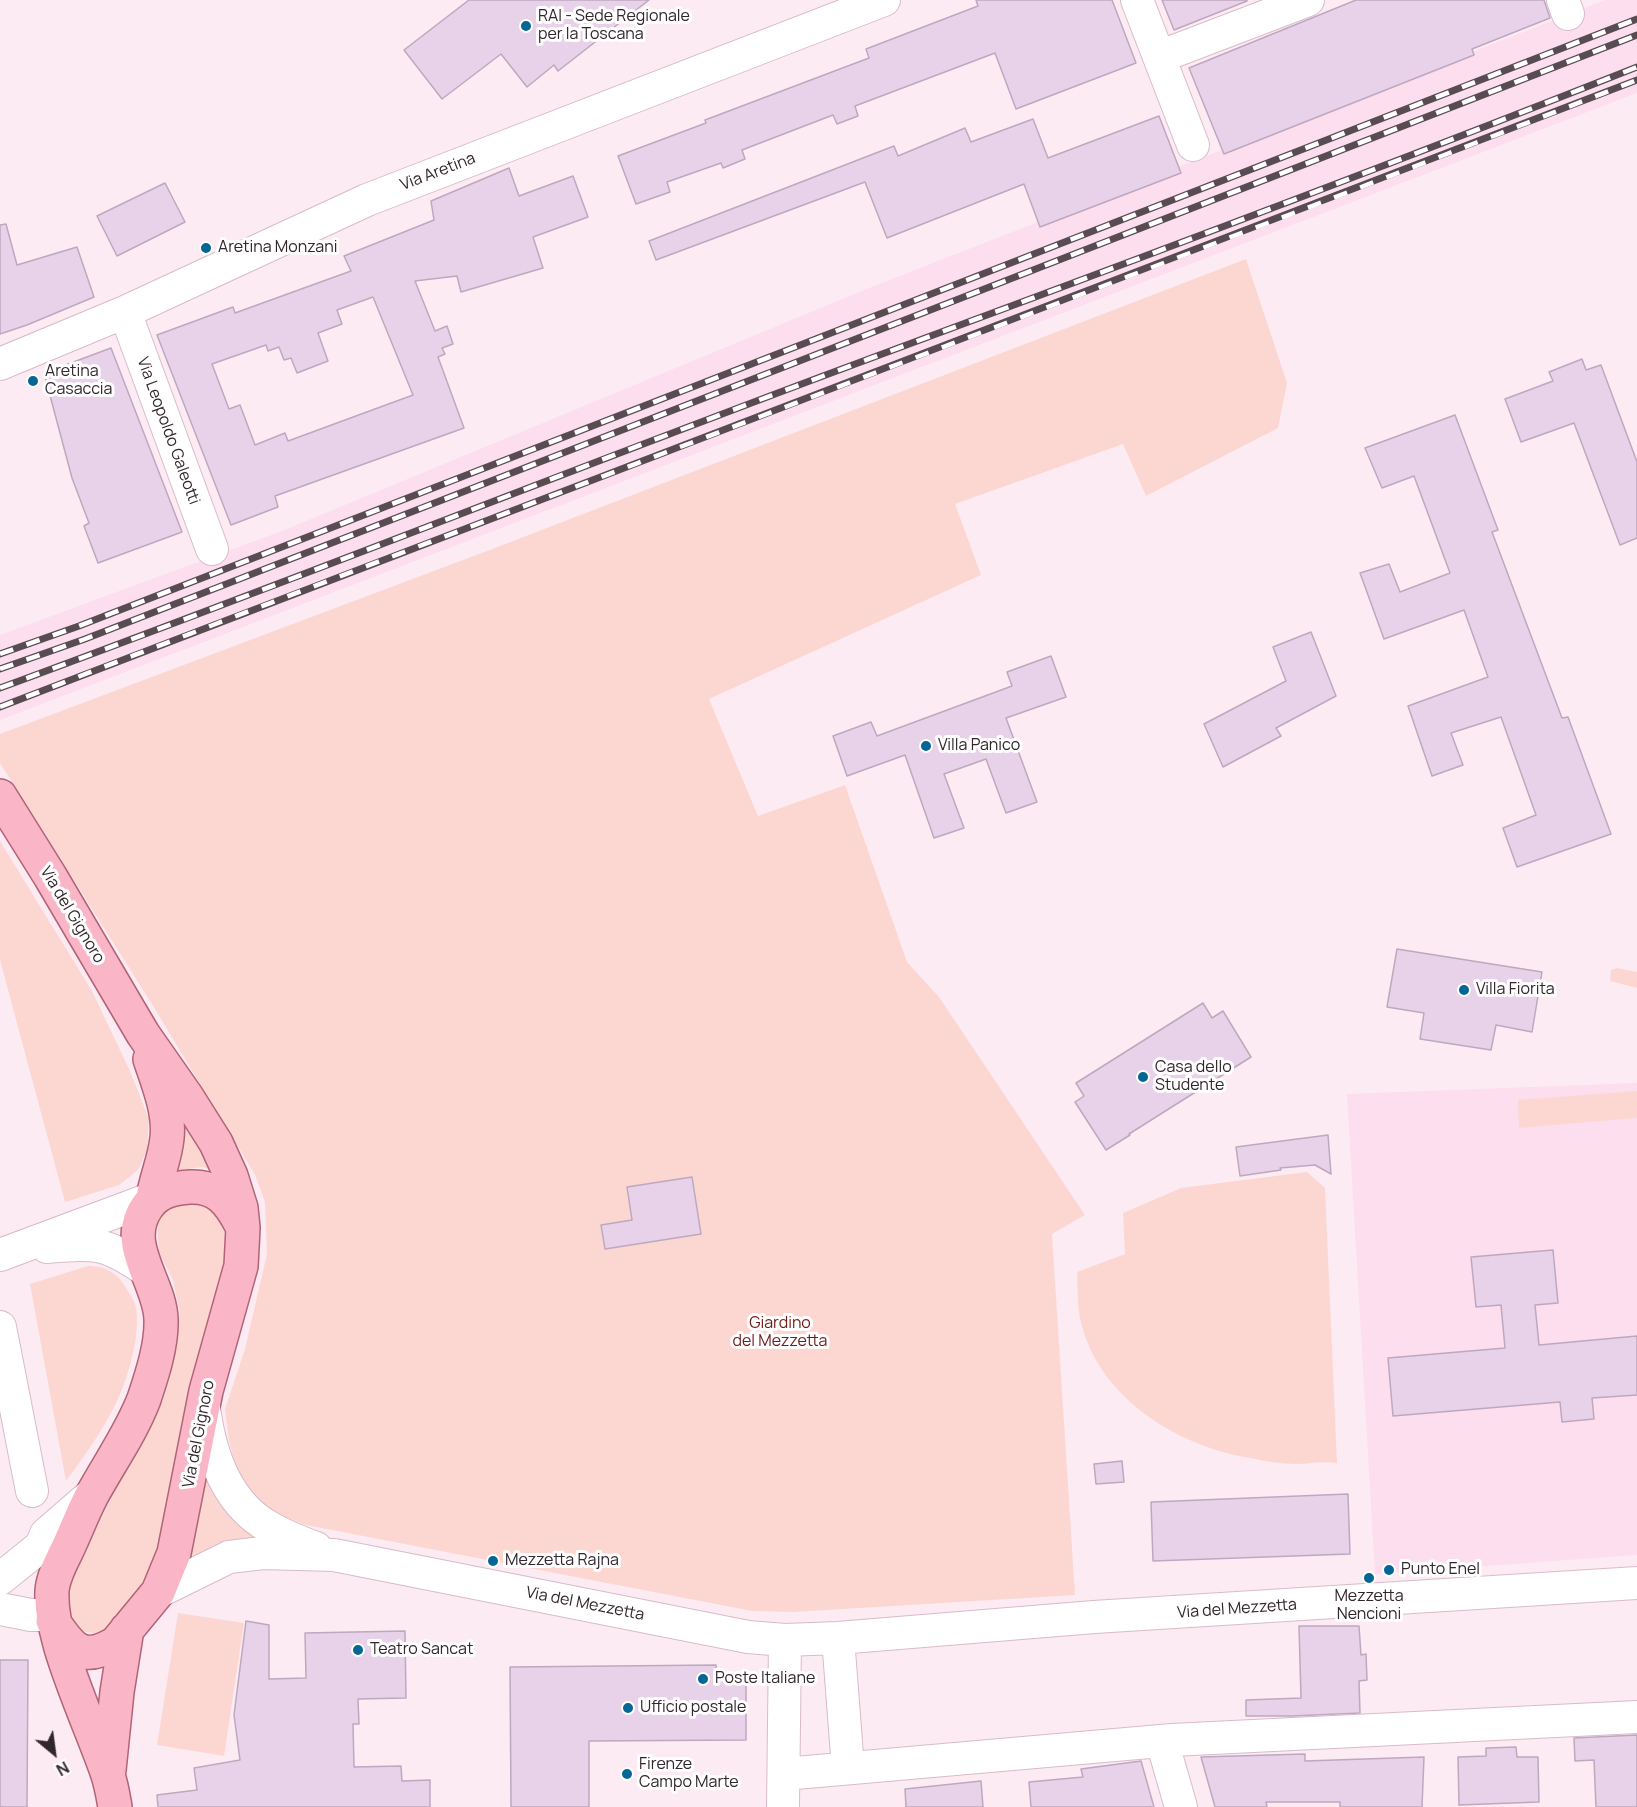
<!DOCTYPE html>
<style>
body{margin:0}
#map{position:relative;width:1637px;height:1807px;overflow:hidden;background:#fdebf4;font-family:Manrope,sans-serif}
canvas{display:block}
.north{position:absolute;left:24px;top:1723px;width:60px;height:60px;-webkit-text-stroke:4px #fefefe;paint-order:stroke;rotate:151deg;font-size:16px;font-weight:700;line-height:24px;text-align:center;color:#31262c}
.north::after{content:'';display:block;margin:auto;width:21px;height:27px;background:#31262c;clip-path:polygon(50% 0,100% 100%,50% 72%,0 100%)}
</style>
<div id="map">
<canvas width="1637" height="1807"></canvas>
<div class="north">N</div>
</div>
<script>
const c = document.querySelector('canvas').getContext('2d');
c.lineJoin = 'round';
function fillPath(path, color) {
  c.fillStyle = color;
  c.fill(path, 'evenodd');
}
function strokePath(path, color, width, dash) {
  c.strokeStyle = color;
  c.lineWidth = width;
  c.lineCap = dash ? 'butt' : 'round';
  c.setLineDash(dash || []);
  c.stroke(path);
}
function label(font, color, halo, rows, align = 'center') {
  c.font = font + ' Manrope,sans-serif';
  c.lineWidth = 6;
  c.setLineDash([]);
  c.textBaseline = 'middle';
  c.strokeStyle = halo;
  c.fillStyle = color;
  for (const [text, x, y, turn = 0] of rows) {
    c.save();
    c.translate(x, y);
    c.rotate((+turn || 0) * Math.PI / 180);
    c.textAlign = isNaN(turn) ? turn : align;
    if (halo) c.strokeText(text, 0, 0);
    c.fillText(text, 0, 0);
    c.restore();
  }
}
const built = new Path2D(`
 M 1605,0 L 1637,0 L 1637,93 L 0,720 L 0,635 L 282,531 L 864,290 Z
 M 1637,1083 L 1637,1555 L 1375,1574 L 1347,1094 Z`);
const green = new Path2D(`
 M 1246,259 L 1287,383 L 1278,428 L 1146,496 L 1123,444 L 955,504 L 981,575 L 709,699 L 758,816 L 845,785 L 907,962 L 939,997 L 1085,1215 L 1052,1234 L 1075,1595 L 793,1612 L 752,1611 L 306,1525 L 272,1512 L 250,1490 L 236,1468 L 229,1441 L 225,1409 L 245,1349 L 267,1254 L 265,1202 L 255,1175 L 150,1001 L 0,763 L 0,734 L 487,551 Z
 M 0,841 L 92,991 L 130,1071 L 149,1119 L 147,1151 L 138,1170 L 119,1185 L 65,1202 L 0,960 Z
 M 1617,968 L 1637,972 L 1637,988 L 1610,981 L 1611,970 Z
 M 1637,1091 L 1637,1118 L 1519,1128 L 1518,1100 Z
 M 179,1103 L 218,1173 L 203,1167 L 174,1171 Z
 M 1307,1172 L 1325,1188 L 1337,1463 C 1323,1461 1310,1464 1296,1464 C 1281,1464 1265,1461 1250,1458 C 1176,1446 1096,1396 1080,1318 C 1077,1303 1078,1287 1077,1272 L 1125,1254 L 1123,1213 L 1181,1188 Z
 M 187,1201 L 216,1206 L 229,1237 L 227,1264 L 181,1434 L 175,1498 L 163,1538 L 153,1563 L 136,1594 L 110,1626 L 102,1631 L 94,1633 L 85,1632 L 73,1626 L 65,1604 L 67,1589 L 116,1487 L 148,1432 L 163,1400 L 171,1373 L 180,1314 L 173,1280 L 159,1252 L 157,1225 L 165,1213 L 176,1204 Z
 M 88,1266 C 107,1266 119,1274 128,1291 C 131,1296 135,1302 136,1308 C 141,1337 126,1386 112,1411 C 99,1436 83,1458 66,1481 L 30,1284 Z
 M 203,1458 L 260,1535 L 258,1543 L 183,1572 Z
 M 178,1613 L 244,1623 L 224,1756 L 157,1745 Z`);
const building = new Path2D(`
 M 469,0 L 649,0 L 558,71 L 554,65 L 527,87 L 501,54 L 442,99 L 404,50 Z
 M 976,0 L 1112,0 L 1136,63 L 1016,109 L 995,53 L 855,106 L 858,116 L 837,124 L 833,115 L 742,150 L 745,159 L 723,168 L 721,163 L 667,182 L 670,192 L 636,204 L 618,156 L 706,123 L 705,120 L 869,58 L 866,49 L 978,6 Z
 M 1162,0 L 1247,0 L 1247,1 L 1174,30 Z
 M 1356,0 L 1544,0 L 1550,18 L 1472,49 L 1474,55 L 1224,154 L 1189,68 Z
 M 1159,116 L 1181,173 L 1040,227 L 1024,184 L 887,238 L 865,182 L 656,260 L 649,241 L 894,146 L 898,156 L 965,128 L 971,142 L 1033,119 L 1048,158 Z
 M 509,168 L 519,196 L 573,176 L 588,217 L 533,237 L 543,268 L 461,292 L 457,276 L 415,281 L 435,331 L 447,326 L 453,344 L 442,348 L 445,354 L 438,357 L 464,428 L 275,496 L 278,507 L 231,525 L 157,335 L 233,307 L 235,313 L 351,271 L 344,256 L 434,220 L 431,201 ZM 373,297 L 413,395 L 288,441 L 285,433 L 255,445 L 240,405 L 229,409 L 212,364 L 266,345 L 268,351 L 279,347 L 284,360 L 291,358 L 297,373 L 328,361 L 318,333 L 342,324 L 337,310 Z
 M 165,183 L 185,222 L 117,256 L 97,216 Z
 M 6,224 L 17,265 L 77,247 L 94,297 L 27,325 L 0,334 L 0,225 Z
 M 111,348 L 182,532 L 98,563 L 84,526 L 89,523 L 72,478 L 44,373 Z
 M 1582,359 L 1586,370 L 1601,365 L 1637,462 L 1637,538 L 1620,545 L 1574,423 L 1521,442 L 1505,399 L 1553,381 L 1549,372 Z
 M 1455,415 L 1498,530 L 1492,532 L 1562,718 L 1568,717 L 1611,834 L 1517,867 L 1503,828 L 1536,815 L 1501,717 L 1451,733 L 1463,765 L 1432,776 L 1408,706 L 1488,677 L 1464,610 L 1384,639 L 1360,573 L 1389,564 L 1400,592 L 1450,573 L 1414,476 L 1382,488 L 1365,448 Z
 M 1311,632 L 1336,696 L 1276,728 L 1281,736 L 1223,767 L 1204,724 L 1286,681 L 1273,647 Z
 M 1051,656 L 1066,697 L 1006,718 L 1037,802 L 1006,813 L 986,759 L 944,774 L 964,828 L 934,838 L 905,755 L 847,776 L 833,736 L 871,722 L 877,736 L 1012,686 L 1007,672 Z
 M 1397,949 L 1542,972 L 1532,1032 L 1496,1025 L 1491,1050 L 1420,1039 L 1424,1013 L 1387,1007 Z
 M 1203,1003 L 1212,1018 L 1223,1011 L 1251,1057 L 1129,1134 L 1130,1135 L 1106,1150 L 1075,1102 L 1084,1096 L 1076,1083 Z
 M 1328,1135 L 1331,1174 L 1315,1165 L 1280,1168 L 1281,1170 L 1240,1176 L 1236,1147 Z
 M 692,1177 L 701,1234 L 605,1249 L 601,1225 L 632,1220 L 627,1187 Z
 M 1553,1250 L 1558,1303 L 1535,1305 L 1539,1345 L 1637,1336 L 1637,1395 L 1592,1398 L 1594,1419 L 1562,1422 L 1560,1402 L 1393,1416 L 1388,1358 L 1505,1348 L 1501,1305 L 1476,1307 L 1471,1257 Z
 M 1122,1461 L 1124,1482 L 1096,1484 L 1094,1464 Z
 M 1348,1494 L 1350,1554 L 1153,1561 L 1151,1502 Z
 M 246,1621 L 269,1625 L 269,1679 L 306,1678 L 305,1633 L 405,1631 L 406,1698 L 358,1699 L 359,1724 L 353,1724 L 354,1767 L 401,1766 L 402,1781 L 430,1780 L 430,1807 L 158,1807 L 157,1795 L 197,1790 L 194,1768 L 240,1760 L 234,1715 Z
 M 1299,1626 L 1359,1626 L 1361,1655 L 1366,1654 L 1367,1680 L 1359,1681 L 1360,1713 L 1292,1716 L 1246,1716 L 1246,1700 L 1301,1698 Z
 M 0,1660 L 28,1660 L 27,1807 L 0,1807 Z
 M 716,1665 L 716,1675 L 746,1675 L 746,1740 L 589,1741 L 589,1807 L 511,1807 L 510,1667 Z
 M 1637,1735 L 1637,1807 L 1596,1807 L 1594,1760 L 1575,1761 L 1574,1738 Z
 M 1516,1747 L 1517,1757 L 1538,1757 L 1539,1802 L 1459,1805 L 1458,1757 L 1486,1756 L 1486,1748 Z
 M 1305,1754 L 1305,1761 L 1424,1757 L 1422,1807 L 1340,1807 L 1340,1802 L 1266,1802 L 1267,1807 L 1215,1807 L 1201,1757 Z
 M 1141,1761 L 1154,1807 L 1031,1807 L 1029,1782 L 1083,1777 L 1081,1769 Z
 M 981,1781 L 983,1807 L 906,1807 L 905,1789 Z`);
const minor = new Path2D(`
 M 1137,0 L 1193,145
 M 1563,0 L 1568,14
 M 1159,57 L 1308,0
 M 125,312 L 212,549
 M 0,364 L 125,312 L 367,200 L 884,0
 M 47,1247 C 97,1243 105,1242 147,1271
 M 0,1255 L 153,1198
 M 0,1327 L 32,1491
 M 204,1408 C 210,1453 226,1503 269,1527 C 284,1536 300,1542 316,1548
 M 0,1579 L 41,1546 L 46,1534 L 91,1495
 M 158,1592 L 229,1557 L 263,1553 L 334,1555 L 748,1637 L 785,1640 L 838,1638 L 1094,1617 L 1637,1583
 M 0,1609 L 31,1615 L 53,1615
 M 838,1638 L 848,1768
 M 1162,1741 L 1181,1807
 M 784,1774 L 1172,1740 L 1637,1717
 M 783,1807 L 785,1640`);
const major = new Path2D(`
 M 0,796 L 50,876 L 143,1034 L 187,1097 L 216,1143 L 231,1176 L 241,1208 L 243,1228 L 241,1266 L 206,1391 L 174,1553 L 158,1592 L 116,1643 C 82,1663 72,1649 53,1621
 M 150,1059 C 158,1083 170,1112 167,1138 C 165,1159 156,1178 153,1198
 M 109,1770 L 117,1692 L 127,1629
 M 115,1807 C 113,1795 111,1783 107,1772 C 92,1730 74,1691 61,1648 C 56,1629 51,1611 52,1591 C 53,1576 62,1561 68,1548 C 76,1531 83,1512 92,1495 C 110,1462 131,1433 144,1399 C 152,1375 162,1345 161,1319 C 160,1282 121,1244 147,1207 C 157,1192 172,1188 190,1187 C 217,1186 229,1201 241,1224`);
const rail = new Path2D(`
 M 0,654 L 79,626 L 1637,19
 M 0,669 L 85,639 L 1637,35
 M 0,688 C 275,587 548,479 823,376 C 1095,275 1367,174 1637,67
 M 0,707 C 545,496 1093,293 1637,80`);
const markers = [
 [526,26,6,"#036695"],
 [206,248,6,"#036695"],
 [33,381,6,"#036695"],
 [926,746,6,"#036695"],
 [1464,990,6,"#036695"],
 [1143,1077,6,"#036695"],
 [493,1561,6,"#036695"],
 [1389,1570,6,"#036695"],
 [1369,1578,6,"#036695"],
 [358,1650,6,"#036695"],
 [703,1679,6,"#036695"],
 [628,1708,6,"#036695"],
 [627,1774,6,"#036695"]
];
const poiNames = [
 ["RAI - Sede Regionale",538,17],
 ["per la Toscana",538,35],
 ["Aretina Monzani",218,248],
 ["Aretina",45,372],
 ["Casaccia",45,390],
 ["Villa Panico",938,746],
 ["Villa Fiorita",1476,990],
 ["Casa dello",1155,1068],
 ["Studente",1155,1086],
 ["Mezzetta Rajna",505,1561],
 ["Punto Enel",1401,1570],
 ["Mezzetta",1369,1597,"center"],
 ["Nencioni",1369,1615,"center"],
 ["Teatro Sancat",370,1650],
 ["Poste Italiane",715,1679],
 ["Ufficio postale",640,1708],
 ["Firenze",639,1765],
 ["Campo Marte",639,1783]
];
const streetNames = [
 ["Via Aretina",438,172,-21],
 ["Via Leopoldo Galeotti",168,431,70],
 ["Via del Gignoro",72,915,59],
 ["Via del Gignoro",199,1434,-79],
 ["Via del Mezzetta",585,1604,11],
 ["Via del Mezzetta",1237,1609,-4]
];
const parkNames = [
 ["Giardino",780,1324],
 ["del Mezzetta",780,1342]
];
fillPath(built, '#fcdeee');
fillPath(green, '#fcd7d2');
fillPath(building, '#e8d2ea');
strokePath(building, '#bda8bf', 1.5);
strokePath(minor, '#d8bbca', 34);
strokePath(major, '#b16477', 36);
strokePath(minor, '#fff', 32);
strokePath(major, '#fab6c6', 33);
strokePath(rail, '#584c52', 7);
strokePath(rail, '#fefefe', 4.5, [14]);
for (const [x, y, r, color] of markers) {
  const dot = new Path2D();
  dot.arc(x, y, r, 0, 2 * Math.PI);
  c.fillStyle = color;
  c.fill(dot);
  strokePath(dot, '#fefefe', 2);
}
label('16px', '#31262c', '#fefefe', poiNames, 'left');
label('16px', '#31262c', '#fefefe', streetNames);
label('16px', '#6f1c19', '#fefefe', parkNames);
</script>
